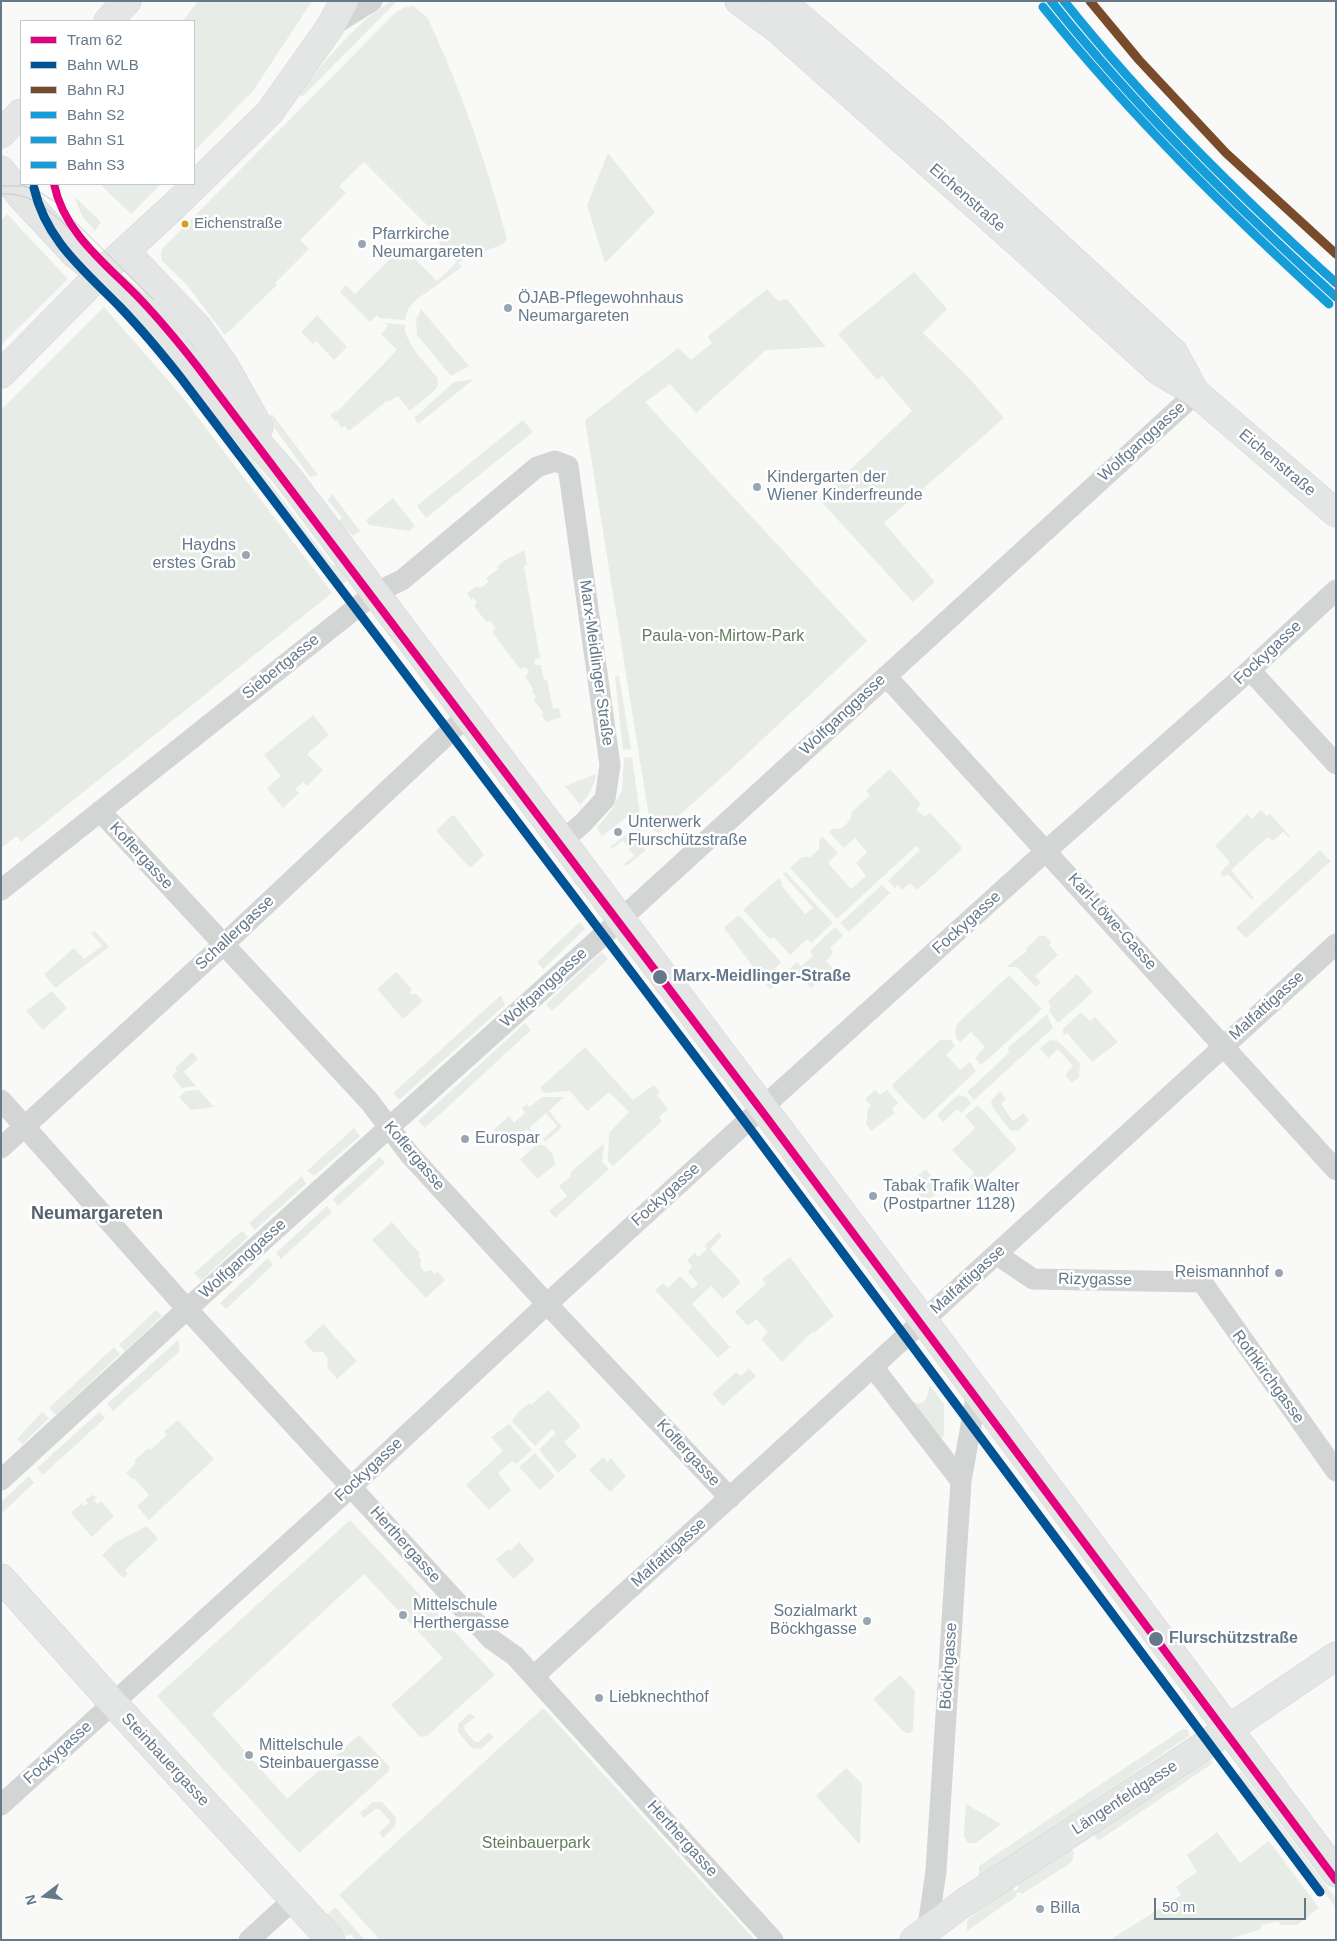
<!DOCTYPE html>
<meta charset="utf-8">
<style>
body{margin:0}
#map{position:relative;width:1337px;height:1941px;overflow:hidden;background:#f9f9f8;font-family:Helvetica,sans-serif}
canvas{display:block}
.frame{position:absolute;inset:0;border:2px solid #65798b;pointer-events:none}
.legend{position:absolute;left:20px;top:20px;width:175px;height:165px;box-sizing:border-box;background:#fff;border:1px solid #c1c9d1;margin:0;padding:6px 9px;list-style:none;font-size:15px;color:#65798b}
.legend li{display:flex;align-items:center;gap:10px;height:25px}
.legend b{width:25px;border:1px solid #c1c9d1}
.north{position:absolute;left:20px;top:1871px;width:50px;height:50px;-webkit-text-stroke:4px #fff;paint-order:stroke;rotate:255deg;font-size:14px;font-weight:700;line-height:20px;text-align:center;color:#65798b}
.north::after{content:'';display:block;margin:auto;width:18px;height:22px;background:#65798b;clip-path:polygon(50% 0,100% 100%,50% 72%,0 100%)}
.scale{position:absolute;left:1154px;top:1898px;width:152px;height:22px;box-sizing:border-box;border:2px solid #65798b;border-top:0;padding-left:6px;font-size:15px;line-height:18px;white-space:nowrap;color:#65798b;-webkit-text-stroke:4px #fff;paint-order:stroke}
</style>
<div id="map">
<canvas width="1337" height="1941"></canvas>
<div class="frame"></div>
<ul class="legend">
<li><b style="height:6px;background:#e5007d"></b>Tram 62</li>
<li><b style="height:6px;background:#005395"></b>Bahn WLB</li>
<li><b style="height:6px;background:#7a4b2a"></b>Bahn RJ</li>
<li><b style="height:6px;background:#159dd9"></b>Bahn S2</li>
<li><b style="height:6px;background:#159dd9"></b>Bahn S1</li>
<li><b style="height:6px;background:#159dd9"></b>Bahn S3</li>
</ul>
<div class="north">N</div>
<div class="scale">50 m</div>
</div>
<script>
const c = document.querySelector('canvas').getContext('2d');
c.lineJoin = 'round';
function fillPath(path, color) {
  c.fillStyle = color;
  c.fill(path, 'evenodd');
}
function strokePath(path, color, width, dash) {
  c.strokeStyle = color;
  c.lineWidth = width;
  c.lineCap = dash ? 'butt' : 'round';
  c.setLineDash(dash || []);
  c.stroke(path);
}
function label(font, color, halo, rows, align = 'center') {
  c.font = font + ' Helvetica,sans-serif';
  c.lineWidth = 5;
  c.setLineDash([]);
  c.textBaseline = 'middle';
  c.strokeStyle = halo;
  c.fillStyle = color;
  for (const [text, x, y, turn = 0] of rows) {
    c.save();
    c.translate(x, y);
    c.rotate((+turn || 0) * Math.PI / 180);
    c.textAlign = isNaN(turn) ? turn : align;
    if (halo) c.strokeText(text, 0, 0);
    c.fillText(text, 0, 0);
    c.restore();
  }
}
const green = new Path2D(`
 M 198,1 L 312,1 L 253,91 L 194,151 L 194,21 L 183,21 Z
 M 392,1 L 397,1 L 303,96 L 298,95 C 326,61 353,24 392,1 Z
 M 413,6 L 427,17 C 462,91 486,162 507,239 L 503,244 L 458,262 L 462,267 L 416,300 L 408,309 L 405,320 L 379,318 L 377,315 L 370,322 L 340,292 L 346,285 L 355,294 L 400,249 L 408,256 L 410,254 L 437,281 L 457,262 L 430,234 L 433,231 L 364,162 L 339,186 L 346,193 L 300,240 L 309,249 L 275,283 L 277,285 L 225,335 L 187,285 L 162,261 L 161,255 L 162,249 L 395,13 L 403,8 Z
 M 608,153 L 655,212 L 605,263 L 587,205 Z
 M 100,184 L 161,184 L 131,214 Z
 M 74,196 L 101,222 L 95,231 L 82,216 Z
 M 7,214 L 68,279 L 1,345 L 1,220 Z
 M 914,272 L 947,309 L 923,333 L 969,378 L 1004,418 L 884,523 L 935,582 L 913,602 L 819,499 L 912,411 L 882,376 L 877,380 L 838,334 Z
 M 767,289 L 778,301 L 787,299 L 826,347 L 766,350 L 696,413 L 670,384 L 645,402 L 867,641 L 730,770 L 659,833 L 651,829 L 585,420 L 678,348 L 691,360 L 712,343 L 708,336 Z
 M 104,307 L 180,394 L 332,593 L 21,842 L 17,836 L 1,848 L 1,410 Z
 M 421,309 L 469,366 L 451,376 L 417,335 L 416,320 Z
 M 317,315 L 347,347 L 334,360 L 316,341 L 313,344 L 301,332 Z
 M 385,323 L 405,325 C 403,341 427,365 437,377 L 438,384 L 436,389 L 410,411 L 398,396 L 390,401 L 387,401 L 349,431 L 345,426 L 341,428 L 337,420 L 335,421 L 330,415 L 335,411 L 337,412 L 397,350 L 381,334 L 388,326 Z
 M 168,348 L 332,565 L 337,564 L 350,579 L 341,585 L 174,366 Z
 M 474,379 L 418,424 L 414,418 L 454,382 Z
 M 272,414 L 318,475 L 310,477 L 267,418 Z
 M 523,420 L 533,432 L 426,518 L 417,506 Z
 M 332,494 L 360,531 L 353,536 L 337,522 L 342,518 L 328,500 Z
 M 393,498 L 415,526 L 409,531 L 369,525 L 366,520 Z
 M 524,550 L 527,565 L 524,566 L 540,658 L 534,660 L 535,665 L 541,665 L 544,680 L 547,680 L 553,709 L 559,708 L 561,717 L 547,722 L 541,715 L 544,714 L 533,699 L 536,697 L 532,691 L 533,689 L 525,676 L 529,672 L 525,667 L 520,669 L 492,632 L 496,628 L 490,621 L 486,622 L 474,606 L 477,602 L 473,598 L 471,600 L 467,593 L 477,586 L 480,588 L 489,582 L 486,578 L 498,569 L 497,567 C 507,557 513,557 524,550 Z
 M 619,676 L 631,749 L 623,750 L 615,677 Z
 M 313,715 L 329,735 L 307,754 L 323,770 L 307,786 L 303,782 L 295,789 L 299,793 L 283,808 L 267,788 L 281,776 L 264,755 Z
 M 632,757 L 645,851 L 626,866 L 624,864 L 634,856 L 623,840 L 612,849 L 610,847 L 635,828 L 627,817 L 602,836 L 597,828 L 612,809 L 622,791 L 624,758 Z
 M 890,769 L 921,804 L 916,809 L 924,817 L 930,813 L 961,846 L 961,850 L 917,890 L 910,883 L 902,890 L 898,885 L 895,888 L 888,881 L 920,850 L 916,846 L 837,919 L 790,868 L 802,857 L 810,857 L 819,849 L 819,840 L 823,837 L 838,853 L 828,863 L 851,889 L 866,876 L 856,863 L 867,852 L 855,838 L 844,848 L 829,832 L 832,829 L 842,828 L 851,819 L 851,813 L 870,795 L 866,791 Z
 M 596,774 C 594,787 589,796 580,805 L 565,786 Z
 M 1261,810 L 1267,816 L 1270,814 L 1291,837 L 1290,838 L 1283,832 L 1273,841 L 1268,837 L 1231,870 L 1254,898 L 1252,900 L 1228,874 L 1224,877 L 1220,873 L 1230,862 L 1215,846 L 1247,814 L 1252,819 Z
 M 451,816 L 455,816 L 484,855 L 470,868 L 436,831 Z
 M 1320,850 L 1331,861 L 1246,938 L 1236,928 Z
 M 786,872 L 833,923 L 811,943 L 807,939 L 790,955 L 774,937 L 770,939 L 743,910 L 779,878 L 782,883 L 781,885 L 805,914 L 813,908 L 783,874 Z
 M 882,885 L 890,893 L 849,932 L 840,923 Z
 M 740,916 L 781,962 L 775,968 L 782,976 L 797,962 L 801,966 L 813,956 L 810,951 L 835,927 L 843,935 L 830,948 L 833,953 L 826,961 L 833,968 L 811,988 L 795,970 L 770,989 L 724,928 L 736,917 Z
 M 580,922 L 585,929 L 543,969 L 537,962 Z
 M 95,931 L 109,947 L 55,988 L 44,974 L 74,948 L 84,959 L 102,946 L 91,933 Z
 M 1039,936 L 1046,936 L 1051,942 L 1049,945 L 1058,955 L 1035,976 L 1041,983 L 1036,987 L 1017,967 L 1006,967 L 1026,952 L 1026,949 Z
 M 602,952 L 608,959 L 552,1011 L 546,1004 Z
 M 396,972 L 412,989 L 410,993 L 411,995 L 415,993 L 423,1001 L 403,1019 L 377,989 Z
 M 1077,974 L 1093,992 L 1058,1023 L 1049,1011 L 1051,1006 L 1048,1001 Z
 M 1009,975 L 1042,1009 L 984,1063 L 980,1064 L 975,1058 L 985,1047 L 971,1032 L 960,1042 C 954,1036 954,1033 957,1024 Z
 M 52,991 L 67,1008 L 43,1030 L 26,1011 Z
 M 501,995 L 505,1005 L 399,1100 L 393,1093 Z
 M 1081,1012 L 1090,1021 L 1095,1017 L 1118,1042 L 1092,1062 L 1067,1033 L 1064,1035 L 1062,1030 Z
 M 1047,1014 L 1053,1028 L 974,1100 L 967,1092 L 1009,1053 L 1008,1048 Z
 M 525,1023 L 531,1030 L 425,1128 L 418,1121 Z
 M 940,1040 L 951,1040 L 955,1046 L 946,1055 L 960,1070 L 970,1062 L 976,1071 L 924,1120 L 893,1088 L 893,1084 Z
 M 1050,1040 L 1058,1041 L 1080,1063 L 1079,1077 L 1072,1083 L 1065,1075 L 1073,1066 L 1058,1049 L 1048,1058 L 1040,1048 Z
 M 585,1047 L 633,1100 L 654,1085 L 660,1091 L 657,1095 L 668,1109 L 659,1117 L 662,1121 L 613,1166 L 608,1161 L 609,1133 L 629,1112 L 609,1092 L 587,1111 L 570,1091 L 544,1093 L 540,1088 Z
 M 192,1052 L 198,1059 L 184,1072 L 196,1086 L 182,1088 L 172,1076 L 177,1071 L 175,1068 Z
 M 199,1090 L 214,1107 L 191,1110 L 179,1097 L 186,1091 Z
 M 875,1090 L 880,1095 L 887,1090 L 898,1103 L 892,1109 L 895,1113 L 871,1131 L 866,1124 L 868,1109 L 871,1106 L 865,1099 Z
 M 1000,1091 L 1006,1099 L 1001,1104 L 1013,1121 L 1023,1113 L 1029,1120 L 1018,1131 L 1010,1130 L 993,1108 L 991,1101 Z
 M 958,1095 L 966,1097 L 971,1103 L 961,1113 L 957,1109 L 943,1122 L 937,1115 Z
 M 542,1097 L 564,1097 L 549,1111 L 562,1127 L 545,1142 L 543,1139 L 557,1126 L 546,1113 L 529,1128 L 539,1141 L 538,1142 L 527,1129 L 514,1139 L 506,1132 L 491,1146 L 484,1139 L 509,1116 L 514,1123 L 525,1113 L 522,1108 L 527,1104 L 530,1107 Z
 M 978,1105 L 1017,1149 L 969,1193 L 963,1185 L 974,1173 L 952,1150 L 975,1128 L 965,1116 Z
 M 354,1128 L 360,1136 L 314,1176 L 307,1171 Z
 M 604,1143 L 602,1162 L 609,1169 L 555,1218 L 549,1211 L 567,1196 L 559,1186 L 571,1176 L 570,1173 Z
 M 537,1144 L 546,1146 L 553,1155 L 555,1164 L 538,1179 L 520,1160 Z
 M 380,1157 L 385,1163 L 338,1206 L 333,1199 Z
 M 926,1169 L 941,1190 L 924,1203 L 909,1183 Z
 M 302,1176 L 306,1184 L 255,1230 L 249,1223 Z
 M 327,1206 L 332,1212 L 281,1259 L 276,1253 Z
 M 392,1222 L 420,1254 L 418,1256 L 421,1259 L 420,1266 L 424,1272 L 431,1270 L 435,1274 L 438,1272 L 445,1280 L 426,1298 L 372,1240 Z
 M 242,1231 L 248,1237 L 201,1281 L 194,1273 Z
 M 719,1232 L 722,1236 L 710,1249 L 741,1282 L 723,1299 L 711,1286 L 692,1304 L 730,1347 L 718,1358 L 655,1290 L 663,1283 L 668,1288 L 680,1276 L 693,1289 L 698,1283 L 688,1272 L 692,1266 L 687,1260 L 695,1253 L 698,1257 L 707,1249 L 704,1246 Z
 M 790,1257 L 834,1316 L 814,1333 L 812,1332 L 782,1362 L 761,1339 L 768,1332 L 756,1319 L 748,1326 L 735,1312 L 766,1284 L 762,1279 Z
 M 268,1258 L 273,1265 L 226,1309 L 220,1303 Z
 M 156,1310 L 162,1316 L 125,1351 L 119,1345 Z
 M 323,1324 L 357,1361 L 337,1379 L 327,1367 L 328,1359 L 323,1352 L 313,1352 L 304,1342 Z
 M 178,1340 L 180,1351 L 113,1411 L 107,1404 Z
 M 114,1347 L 120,1354 L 56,1415 L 49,1408 Z
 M 749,1368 L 756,1376 L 723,1406 L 712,1394 L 736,1372 L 741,1376 Z
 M 930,1386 L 944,1404 L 944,1435 L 941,1438 L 912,1401 C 927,1410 927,1393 930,1386 Z
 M 548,1390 L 581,1426 L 564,1442 L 577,1456 L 558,1473 L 539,1450 L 556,1433 L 552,1429 L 535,1446 L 512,1421 L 520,1410 L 529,1403 L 531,1405 Z
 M 42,1412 L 49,1418 L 23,1444 L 17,1439 Z
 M 99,1412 L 105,1418 L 43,1475 L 37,1468 Z
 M 178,1420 L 214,1459 L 149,1520 L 137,1506 L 149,1495 L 134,1478 L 132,1479 L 126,1473 L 136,1463 L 134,1461 L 148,1448 L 150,1450 L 167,1435 L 164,1432 Z
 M 509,1424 L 532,1450 L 516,1464 L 512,1461 L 498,1473 L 511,1490 L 489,1510 L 466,1485 L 503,1451 L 491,1437 Z
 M 535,1453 L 555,1476 L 540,1490 L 519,1467 Z
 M 603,1457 L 607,1462 L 611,1458 L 626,1476 L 610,1492 L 589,1470 Z
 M 29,1476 L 34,1483 L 1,1514 L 1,1502 Z
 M 92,1495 L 97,1497 L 94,1500 L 97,1504 L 101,1501 L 114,1516 L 92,1537 L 71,1513 L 82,1503 L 84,1506 L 88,1503 L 85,1500 Z
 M 350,1520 L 495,1675 L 427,1736 L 420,1737 L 391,1705 L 443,1658 L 364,1574 L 212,1714 L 287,1799 L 359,1735 L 389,1766 L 389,1771 L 299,1853 L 157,1696 Z
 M 147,1526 L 158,1539 L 125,1570 L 128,1574 L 123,1578 L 102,1555 L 116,1542 Z
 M 519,1542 L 535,1560 L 514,1579 L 496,1560 L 508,1549 L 510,1551 Z
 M 900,1675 L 915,1691 L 913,1730 L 910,1733 L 905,1733 L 873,1699 Z
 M 543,1708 L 755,1940 L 380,1940 L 339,1895 Z
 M 470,1713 L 475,1717 L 464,1726 L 465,1731 L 475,1742 L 479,1742 L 489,1732 L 494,1737 L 481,1749 L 472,1748 L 458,1732 L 458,1724 Z
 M 1183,1729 L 1188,1730 L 1189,1736 L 979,1877 L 979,1866 Z
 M 1207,1757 L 1213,1763 L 1098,1841 L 1094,1834 Z
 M 846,1768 L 862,1784 L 860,1845 L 816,1796 Z
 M 1241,1772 L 1336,1899 L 1336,1908 L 1237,1774 Z
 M 373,1802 L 382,1802 L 396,1818 L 395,1826 L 383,1838 L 379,1833 L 389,1824 L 389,1820 L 379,1809 L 375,1809 L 364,1818 L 360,1813 Z
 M 966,1804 L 1001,1824 L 976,1843 L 968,1843 L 964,1836 Z
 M 1217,1832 L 1240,1863 L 1269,1841 L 1319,1908 L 1297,1925 L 1280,1925 L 1279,1921 L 1261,1925 L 1261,1929 L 1227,1940 L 1110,1940 L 1181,1895 L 1176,1887 L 1197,1872 L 1187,1855 Z
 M 1071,1848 L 1074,1852 L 1072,1862 L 1022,1894 L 1019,1892 L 1015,1894 L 1017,1896 L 967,1931 L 967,1920 L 1011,1887 L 1015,1891 L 1018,1889 L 1018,1884 Z
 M 335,1907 L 365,1940 L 356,1940 L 350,1934 L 347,1936 L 327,1915 Z`);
const street = new Path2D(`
 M 330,27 L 372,1
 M 1250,670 L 1336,764
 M 886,676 L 1336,1170
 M 100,811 L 369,1101 L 410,1155 L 547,1304 L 730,1498
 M 1,890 L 375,593 L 402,580 L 537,467 L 555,461 L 568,466 L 610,765 L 605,799 L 583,823 L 562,841
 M 1,1100 L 187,1309 L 491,1639 L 515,1656 L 773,1940
 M 1,1148 L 223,945 L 468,715
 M 996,1254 L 1033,1279 L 1202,1282 L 1336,1471
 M 873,1367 L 961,1481
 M 1,1480 L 187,1309 L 621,919 L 1196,393
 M 534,1676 L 1336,944
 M 1,1805 L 352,1486 L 547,1304 L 742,1126 L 1046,851 L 1250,670 L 1336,590
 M 249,1940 L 294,1899
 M 926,1940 L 936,1871 L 961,1481 L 977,1392`);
const secondary = new Path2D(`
 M 1,170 L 20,195 L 76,255 L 100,274 L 137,307 L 171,342 L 203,381 L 287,476 L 923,1320 L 1336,1873
 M 125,251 L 198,328 L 226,368 L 259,427
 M 1,1578 L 113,1703 L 331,1940
 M 914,1940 L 962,1904 L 1205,1745 L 1336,1656`);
const primary = new Path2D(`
 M 739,1 L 776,28 L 1026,250 L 1159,371 L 1196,393 L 1336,513
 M 781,1 L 929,128 L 1174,353 L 1195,392
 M 108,21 L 127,1
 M 1,134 L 21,113
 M 1,374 L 100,274 L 174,206 L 270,112 L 330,27 L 344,1`);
const tram = new Path2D(`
 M 1,186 L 23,186 L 35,189 L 55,202 L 153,299
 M 1,194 C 38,191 61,222 85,245`);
const rail1 = new Path2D(`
 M 34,188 C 46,241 85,271 121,308 C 142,330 162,354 181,378 L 748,1126 L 1320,1892`);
const rail2 = new Path2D(`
 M 1090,1 L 1139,60 L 1226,153 L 1336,254`);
const rail3 = new Path2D(`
 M 1051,1 C 1137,109 1234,204 1336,297`);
const rail4 = new Path2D(`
 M 1043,7 C 1130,115 1227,211 1329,304`);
const rail5 = new Path2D(`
 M 1064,1 C 1146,104 1239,195 1336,283`);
const tram1 = new Path2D(`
 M 54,184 C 64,233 106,264 140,299 C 160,320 179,343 197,366 L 764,1114 L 1336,1880`);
const markers = [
 [185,224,4.5,"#da9d1c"],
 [362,244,5,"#99a6b1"],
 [508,308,5,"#99a6b1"],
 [757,487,5,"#99a6b1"],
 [246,555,5,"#99a6b1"],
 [618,832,5,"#99a6b1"],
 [660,977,8,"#65798b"],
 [465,1139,5,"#99a6b1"],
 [873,1196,5,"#99a6b1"],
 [1279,1273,5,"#99a6b1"],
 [403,1615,5,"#99a6b1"],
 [867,1621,5,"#99a6b1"],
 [1156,1639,8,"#65798b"],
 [599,1698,5,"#99a6b1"],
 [249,1755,5,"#99a6b1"],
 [1040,1909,5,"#99a6b1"]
];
const busNames = [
 ["Eichenstraße",194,224]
];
const streetNames = [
 ["Eichenstraße",967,198,41],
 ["Wolfganggasse",1142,442,-42],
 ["Eichenstraße",1277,463,40],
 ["Fockygasse",1268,653,-43],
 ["Marx-Meidlinger Straße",596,663,82],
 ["Siebertgasse",281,667,-39],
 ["Wolfganggasse",843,715,-43],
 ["Koflergasse",141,856,47],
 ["Karl-Löwe-Gasse",1112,922,48],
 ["Fockygasse",967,923,-42],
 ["Schallergasse",235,933,-43],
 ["Wolfganggasse",544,988,-42],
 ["Malfattigasse",1267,1006,-42],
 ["Koflergasse",414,1156,50],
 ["Fockygasse",666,1195,-42],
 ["Wolfganggasse",243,1259,-42],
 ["Malfattigasse",968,1280,-42],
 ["Rizygasse",1095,1280,1],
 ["Rothkirchgasse",1268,1377,54],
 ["Koflergasse",688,1453,47],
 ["Fockygasse",369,1470,-43],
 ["Herthergasse",405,1545,48],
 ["Malfattigasse",669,1553,-42],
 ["Böckhgasse",949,1666,-86],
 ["Fockygasse",58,1753,-42],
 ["Steinbauergasse",165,1760,47],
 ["Längenfeldgasse",1125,1798,-33],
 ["Herthergasse",682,1839,48]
];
const poiNames = [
 ["Pfarrkirche",372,235],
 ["Neumargareten",372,253],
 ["ÖJAB-Pflegewohnhaus",518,299],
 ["Neumargareten",518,317],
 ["Kindergarten der",767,478],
 ["Wiener Kinderfreunde",767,496],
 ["Haydns",236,546,"right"],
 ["erstes Grab",236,564,"right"],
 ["Unterwerk",628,823],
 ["Flurschützstraße",628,841],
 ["Eurospar",475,1139],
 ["Tabak Trafik Walter",883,1187],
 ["(Postpartner 1128)",883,1205],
 ["Reismannhof",1269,1273,"right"],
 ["Mittelschule",413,1606],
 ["Herthergasse",413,1624],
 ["Sozialmarkt",857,1612,"right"],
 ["Böckhgasse",857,1630,"right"],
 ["Liebknechthof",609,1698],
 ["Mittelschule",259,1746],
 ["Steinbauergasse",259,1764],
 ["Billa",1050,1909]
];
const parkNames = [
 ["Paula-von-Mirtow-Park",723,637],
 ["Steinbauerpark",536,1844]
];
const stopNames = [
 ["Marx-Meidlinger-Straße",673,977],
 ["Flurschützstraße",1169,1639]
];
const neighbourhoodNames = [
 ["Neumargareten",97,1214]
];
fillPath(green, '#e8ece6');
strokePath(secondary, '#d4d6d7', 29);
strokePath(primary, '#d4d6d7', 29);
strokePath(street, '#d3d4d4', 21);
strokePath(secondary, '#e4e5e5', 28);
strokePath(primary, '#e4e5e5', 28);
strokePath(tram, '#c8c9cb', 1);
strokePath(rail1, '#005395', 9);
strokePath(rail2, '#7a4b2a', 9);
strokePath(rail3, '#159dd9', 9);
strokePath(rail4, '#159dd9', 9);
strokePath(rail5, '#159dd9', 9);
strokePath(tram1, '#e5007d', 8);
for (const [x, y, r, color] of markers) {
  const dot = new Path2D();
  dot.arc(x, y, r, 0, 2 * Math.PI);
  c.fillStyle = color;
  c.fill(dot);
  strokePath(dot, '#fff', 2);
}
label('15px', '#65798b', '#fff', busNames, 'left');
label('16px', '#65798b', '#fff', streetNames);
label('16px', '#65798b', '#fff', poiNames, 'left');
label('16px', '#657c61', '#fff', parkNames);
label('bold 16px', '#65798b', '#fff', stopNames, 'left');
label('bold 18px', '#54626f', '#fff', neighbourhoodNames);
</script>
